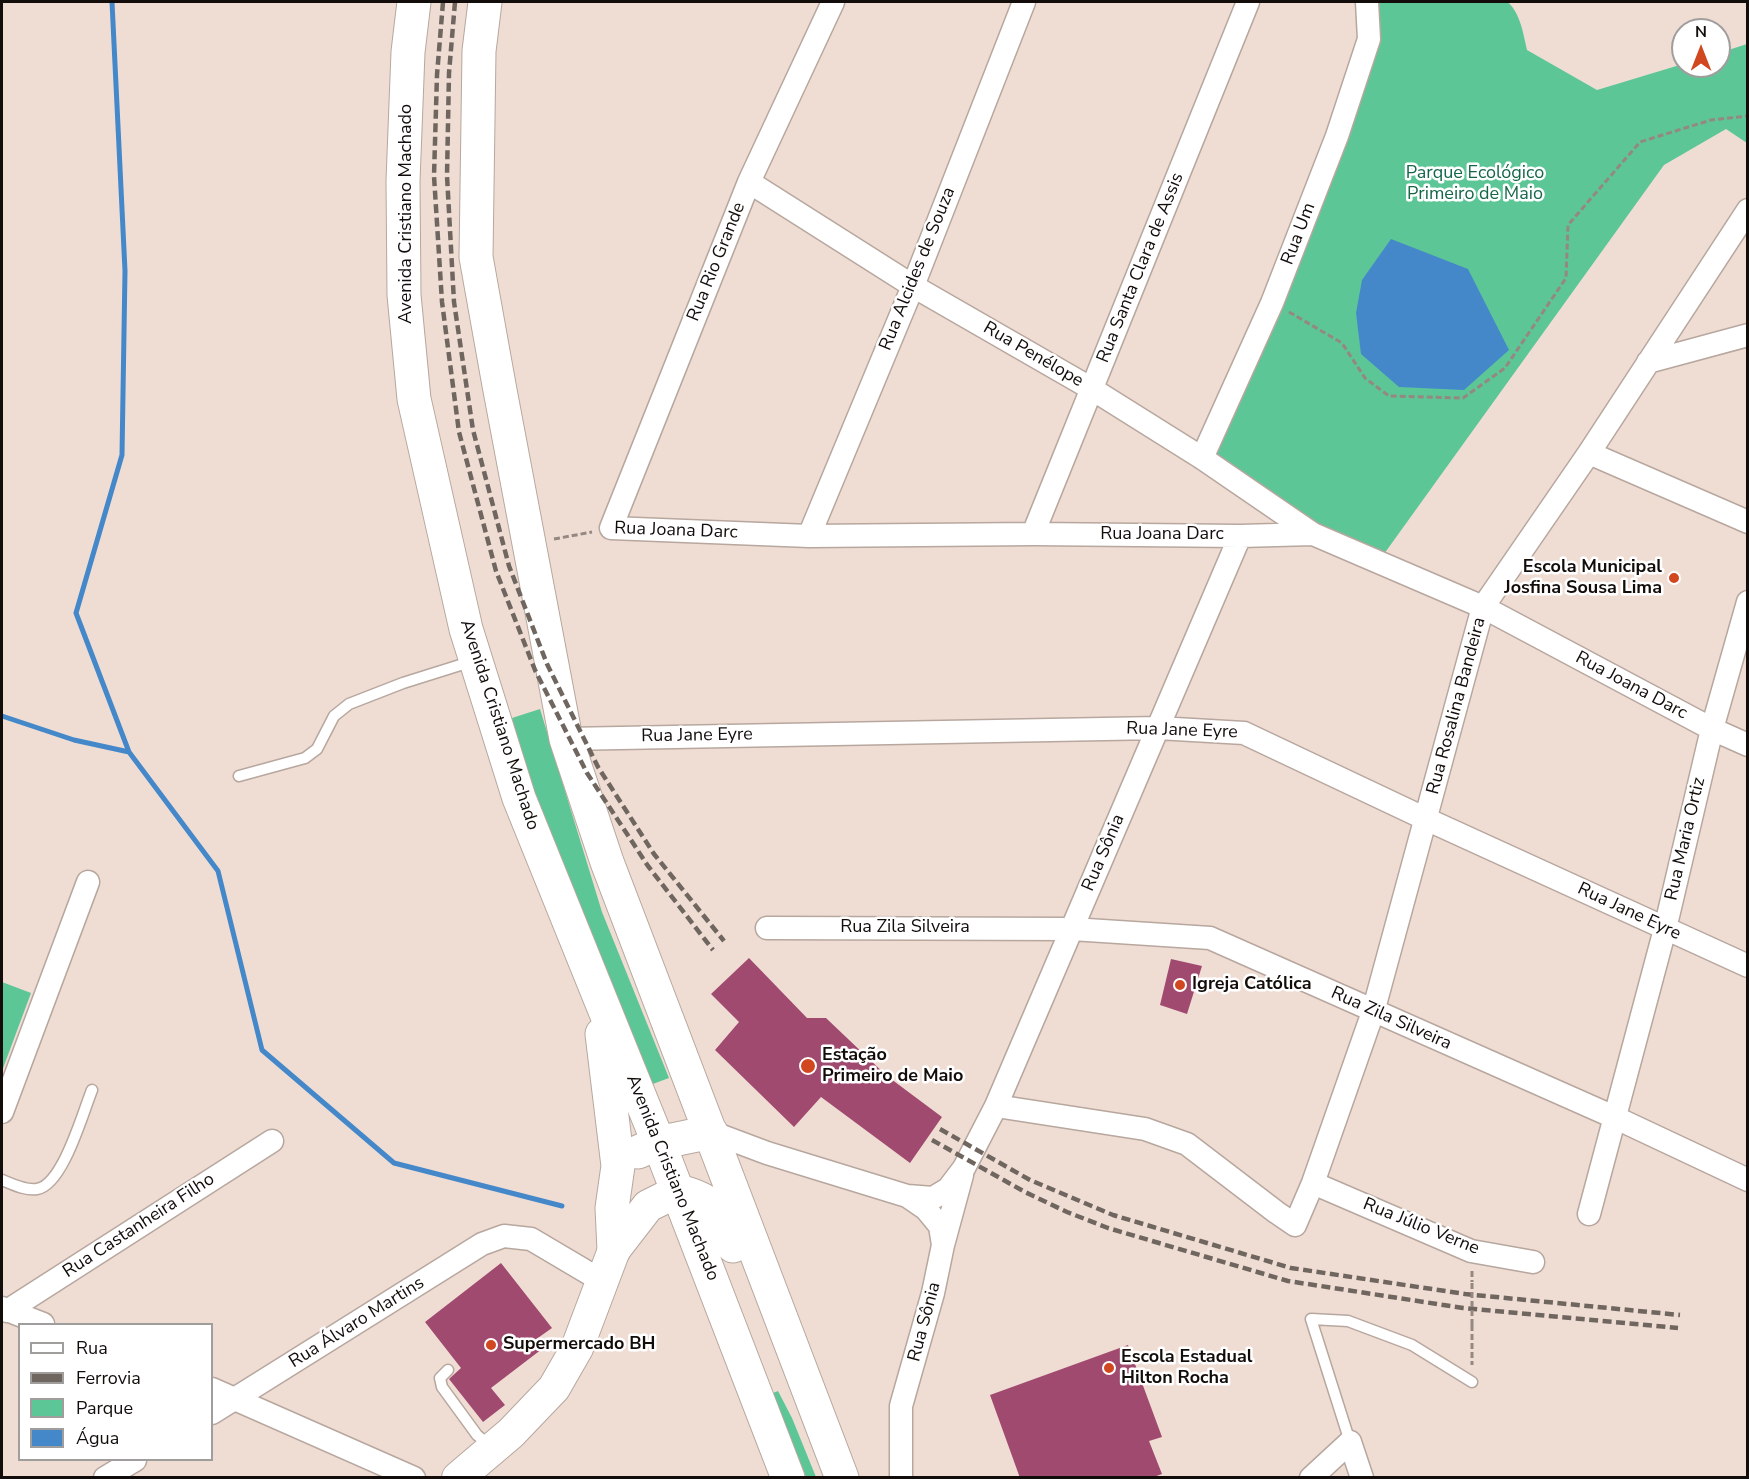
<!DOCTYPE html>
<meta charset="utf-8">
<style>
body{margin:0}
#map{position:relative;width:1749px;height:1479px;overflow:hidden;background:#efddd4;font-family:"Nunito Sans",sans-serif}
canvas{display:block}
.frame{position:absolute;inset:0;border:3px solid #120d0a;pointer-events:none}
.legend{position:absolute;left:18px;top:1323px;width:195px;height:138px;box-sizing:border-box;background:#fff;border:2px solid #a09e9d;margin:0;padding:8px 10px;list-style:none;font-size:18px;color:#120d0a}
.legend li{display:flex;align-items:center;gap:12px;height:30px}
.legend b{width:30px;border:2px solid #a09e9d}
.north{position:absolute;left:1671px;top:18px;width:60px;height:60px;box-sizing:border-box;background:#fff;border:2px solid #a09e9d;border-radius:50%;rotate:0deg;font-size:16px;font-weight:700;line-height:24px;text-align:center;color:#120d0a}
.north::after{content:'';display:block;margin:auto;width:21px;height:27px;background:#d04720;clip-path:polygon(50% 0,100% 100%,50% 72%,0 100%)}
</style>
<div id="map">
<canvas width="1749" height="1479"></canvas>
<div class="frame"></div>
<ul class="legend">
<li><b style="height:8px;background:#fff"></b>Rua</li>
<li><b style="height:8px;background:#706660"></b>Ferrovia</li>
<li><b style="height:16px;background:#5dc697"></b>Parque</li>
<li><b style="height:16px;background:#4488ca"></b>Água</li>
</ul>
<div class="north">N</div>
</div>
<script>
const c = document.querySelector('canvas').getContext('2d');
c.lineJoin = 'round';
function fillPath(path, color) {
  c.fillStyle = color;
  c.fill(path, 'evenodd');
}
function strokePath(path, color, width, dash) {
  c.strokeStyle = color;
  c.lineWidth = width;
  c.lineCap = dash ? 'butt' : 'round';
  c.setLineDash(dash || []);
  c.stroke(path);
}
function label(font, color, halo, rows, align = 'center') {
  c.font = font + ' "Nunito Sans",sans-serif';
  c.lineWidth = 5;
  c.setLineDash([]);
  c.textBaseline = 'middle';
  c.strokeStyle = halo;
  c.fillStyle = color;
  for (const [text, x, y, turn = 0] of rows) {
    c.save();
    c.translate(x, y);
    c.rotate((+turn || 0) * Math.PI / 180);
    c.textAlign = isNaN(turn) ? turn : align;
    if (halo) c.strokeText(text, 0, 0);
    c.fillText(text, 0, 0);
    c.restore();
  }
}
const green = new Path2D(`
 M 1372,2 L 1508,2 C 1521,15 1523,33 1527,50 L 1597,90 L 1683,64 L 1683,66 L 1719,66 L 1719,53 L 1747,44 L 1747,143 L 1726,129 L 1664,165 L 1384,554 L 1315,522 L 1211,452 L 1326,184 Z
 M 540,709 L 602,912 L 669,1078 L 650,1085 L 536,802 L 512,718 Z
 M 2,982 L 31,993 L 2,1071 Z
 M 778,1391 L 792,1418 L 816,1477 L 806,1477 L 773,1393 Z`);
const water = new Path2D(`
 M 1391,239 L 1468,269 L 1509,350 L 1464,390 L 1399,387 L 1361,354 L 1356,313 L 1362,280 Z`);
const stream = new Path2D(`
 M 112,2 L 125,271 L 122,455 L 76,613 L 129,752 L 218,871 L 262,1050 L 394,1163 L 562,1206
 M 2,716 L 74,740 L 129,752`);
const building = new Path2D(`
 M 749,958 L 807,1018 L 826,1018 L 887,1076 L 942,1117 L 910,1163 L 821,1097 L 794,1127 L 715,1050 L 739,1022 L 711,994 Z
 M 1171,959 L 1202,966 L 1187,1014 L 1160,1005 Z
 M 501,1263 L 552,1328 L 535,1340 L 542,1349 L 491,1388 L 505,1405 L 483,1422 L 449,1379 L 461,1368 L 425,1322 Z
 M 1128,1345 L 1162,1437 L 1149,1441 L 1162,1474 L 1151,1478 L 1020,1478 L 990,1395 Z`);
const path = new Path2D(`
 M 1289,312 L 1342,343 L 1365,378 L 1389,396 L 1463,398 L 1505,368 L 1566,278 L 1568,225 L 1640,142 L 1711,120 L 1748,116
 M 554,539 L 592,532
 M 1472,1271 L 1472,1282
 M 1472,1325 L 1472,1365`);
const lane = new Path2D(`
 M 239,776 L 305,758 L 317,749 L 334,716 L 349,704 L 403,683 L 473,661
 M 2,1180 C 12,1184 26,1191 37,1189 C 63,1185 83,1112 92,1090
 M 448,1370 L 440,1378 L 442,1387 L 477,1435 L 490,1446
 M 1350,1442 L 1311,1319 L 1348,1321 L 1412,1345 L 1472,1382`);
const street = new Path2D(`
 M 833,2 L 749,182 L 611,528 L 809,536 L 1033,534 L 1240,536 L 1313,534 L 1483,607 L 1712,729 L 1748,745
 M 749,182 L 913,286 L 1092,389 L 1202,458 L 1313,534
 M 1648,362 L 1748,335
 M 1589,453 L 1748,522
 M 1202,458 L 1272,303 L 1337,136 L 1369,39 L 1367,2
 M 1033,534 L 1248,2
 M 809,536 L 913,286 L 1024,2
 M 566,739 L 1158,728 L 1244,733 L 1426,819 L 1748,966
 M 767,928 L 1072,929 L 1210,938 L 1614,1117 L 1748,1180
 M 996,1106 L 1145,1129 L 1187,1144 L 1276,1212 L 1295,1225 L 1313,1183 L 1373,1012 L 1483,607 L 1589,453 L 1748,210
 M 2,1112 L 88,882
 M 711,1132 L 767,1153 L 907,1196 L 933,1198 L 948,1189 L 964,1168 L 996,1106 L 1240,536
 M 1313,1183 L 1471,1251 L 1533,1262
 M 907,1196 L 926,1209 L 940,1226 L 943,1245
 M 1589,1214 L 1665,929 L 1712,729 L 1748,602
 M 2,1308 L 43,1324
 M 7,1311 L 272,1141
 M 212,1389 L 414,1478
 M 212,1413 L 482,1244 L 504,1236 L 531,1239 L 602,1281
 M 105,1478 L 135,1460
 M 901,1478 L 901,1406 L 933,1293 L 943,1245 L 962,1175
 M 1311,1478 L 1350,1442 L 1362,1478`);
const secondary = new Path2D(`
 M 458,1478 L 511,1433 L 554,1388 L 577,1348 L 614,1250 L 648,1206 L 678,1191`);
const highway = new Path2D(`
 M 414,2 L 408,52 L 403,181 L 404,295 L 414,399 L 466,629 L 519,798 L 665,1159 L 788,1478
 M 485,2 L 479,51 L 476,257 L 499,385 L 566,739 L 607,862 L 842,1478
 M 602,1034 L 618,1166 L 612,1208 L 614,1250
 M 638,1152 L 658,1143 L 711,1132
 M 678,1191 C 714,1199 721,1212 733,1246`);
const rail = new Path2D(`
 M 443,2 L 437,75 L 434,176 L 442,302 L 459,432 L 496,571 L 535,670 L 587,773 L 648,866 L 713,950
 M 455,2 L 449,73 L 447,176 L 454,302 L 473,430 L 509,566 L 547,664 L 598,767 L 654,854 L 724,941
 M 940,1129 L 1030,1180 L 1113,1215 L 1291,1268 L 1465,1294 L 1680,1315
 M 932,1140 L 1025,1192 L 1067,1212 L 1108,1228 L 1288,1281 L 1463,1308 L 1678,1328`);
const pathBridge = new Path2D(`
 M 1472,1325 L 1472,1282`);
const markers = [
 [1674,578,6,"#d04720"],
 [1180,985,6,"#d04720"],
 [808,1066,8,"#d04720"],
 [491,1345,6,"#d04720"],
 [1109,1368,6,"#d04720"]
];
const parkNames = [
 ["Parque Ecológico",1475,174],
 ["Primeiro de Maio",1475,195]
];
const streetNames = [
 ["Avenida Cristiano Machado",407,214,-90],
 ["Rua Um",1299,234,-69],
 ["Rua Rio Grande",717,262,-68],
 ["Rua Santa Clara de Assis",1141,268,-68],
 ["Rua Alcides de Souza",918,269,-68],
 ["Rua Penélope",1033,355,30],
 ["Rua Joana Darc",676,531,2],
 ["Rua Joana Darc",1162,535],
 ["Rua Joana Darc",1631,686,28],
 ["Rua Rosalina Bandeira",1457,706,-75],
 ["Avenida Cristiano Machado",499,725,72],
 ["Rua Jane Eyre",1182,731,2],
 ["Rua Jane Eyre",697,736,-1],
 ["Rua Maria Ortiz",1686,839,-77],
 ["Rua Sônia",1104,853,-67],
 ["Rua Jane Eyre",1629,912,25],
 ["Rua Zila Silveira",905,928],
 ["Rua Zila Silveira",1391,1019,24],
 ["Avenida Cristiano Machado",672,1178,68],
 ["Rua Castanheira Filho",139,1226,-33],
 ["Rua Júlio Verne",1421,1227,22],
 ["Rua Sônia",925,1322,-75],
 ["Rua Álvaro Martins",357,1323,-32]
];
const poiNames = [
 ["Escola Municipal",1662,568,"right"],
 ["Josfina Sousa Lima",1662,589,"right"],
 ["Igreja Católica",1192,985],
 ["Estação",822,1056],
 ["Primeiro de Maio",822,1077],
 ["Supermercado BH",503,1345],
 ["Escola Estadual",1121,1358],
 ["Hilton Rocha",1121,1379]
];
fillPath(green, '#5dc697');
fillPath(water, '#4488ca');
strokePath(stream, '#4488ca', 5);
fillPath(building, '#a14a70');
strokePath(lane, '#b7a79e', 13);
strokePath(street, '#b7a79e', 25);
strokePath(secondary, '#b7a79e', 34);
strokePath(highway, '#b7a79e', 35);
strokePath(path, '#948881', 3, [6, 3]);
strokePath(lane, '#fff', 10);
strokePath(street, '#fff', 22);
strokePath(secondary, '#fff', 32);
strokePath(highway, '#fff', 33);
strokePath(rail, '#706660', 4.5, [9, 4.5]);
strokePath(pathBridge, '#948881', 3, [6, 3]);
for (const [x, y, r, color] of markers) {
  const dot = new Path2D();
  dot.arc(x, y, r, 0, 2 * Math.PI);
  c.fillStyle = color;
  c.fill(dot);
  strokePath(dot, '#fff', 2);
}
label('18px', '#166748', '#fff', parkNames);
label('18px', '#120d0a', '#fff', streetNames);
label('bold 18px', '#120d0a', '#fff', poiNames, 'left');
</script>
